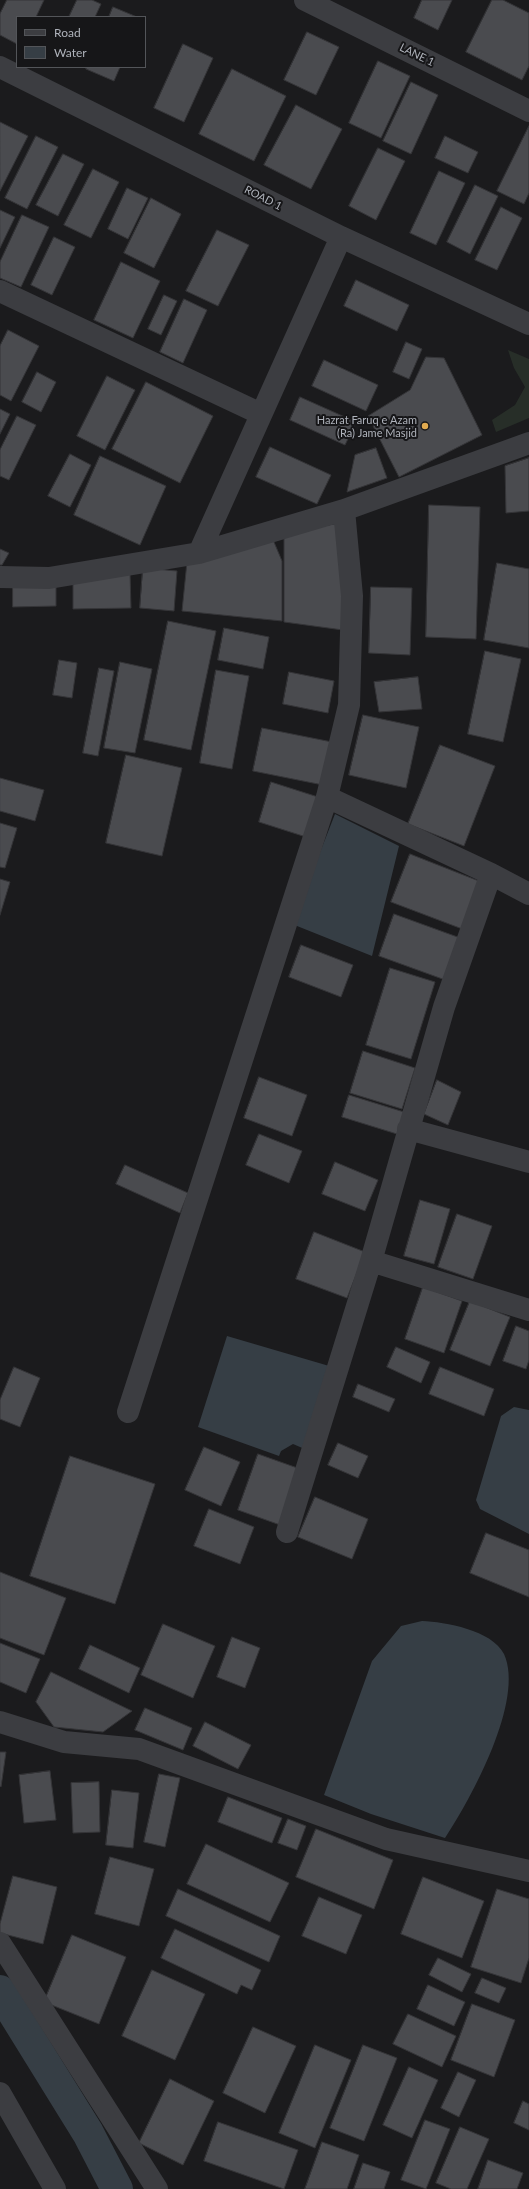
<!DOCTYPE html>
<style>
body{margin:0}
#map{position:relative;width:529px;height:2189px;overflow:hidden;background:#1b1b1d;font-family:Lato,sans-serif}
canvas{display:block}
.legend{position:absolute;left:16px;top:16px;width:130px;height:52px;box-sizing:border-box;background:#161618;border:1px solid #535559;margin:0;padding:5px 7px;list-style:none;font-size:12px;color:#afb3bb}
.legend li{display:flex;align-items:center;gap:8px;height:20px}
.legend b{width:20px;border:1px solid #535559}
</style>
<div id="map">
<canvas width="529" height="2189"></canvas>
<ul class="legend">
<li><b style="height:5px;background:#3c3d41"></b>Road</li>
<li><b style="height:11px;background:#363e45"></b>Water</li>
</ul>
</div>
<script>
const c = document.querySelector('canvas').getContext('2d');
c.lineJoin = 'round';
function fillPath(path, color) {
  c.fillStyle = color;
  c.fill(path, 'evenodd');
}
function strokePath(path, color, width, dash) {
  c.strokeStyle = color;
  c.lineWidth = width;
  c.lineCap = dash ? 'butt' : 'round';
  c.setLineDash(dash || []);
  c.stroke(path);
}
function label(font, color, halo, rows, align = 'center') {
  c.font = font + ' Lato,sans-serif';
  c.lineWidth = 4;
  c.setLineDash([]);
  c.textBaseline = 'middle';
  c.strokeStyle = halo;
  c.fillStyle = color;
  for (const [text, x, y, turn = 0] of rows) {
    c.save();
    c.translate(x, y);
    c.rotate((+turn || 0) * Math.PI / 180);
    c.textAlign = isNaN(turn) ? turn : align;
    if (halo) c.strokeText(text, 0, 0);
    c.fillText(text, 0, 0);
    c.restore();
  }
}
const green = new Path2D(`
 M 508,350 L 529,359 L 529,418 L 496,432 L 492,420 L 515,405 L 525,387 L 514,368 Z`);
const water = new Path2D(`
 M 335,814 L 399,846 L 372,956 L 292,924 Z
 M 227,1336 L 336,1368 L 307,1450 L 293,1444 L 281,1451 L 279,1456 L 198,1427 Z
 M 514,1407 L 529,1410 L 529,1534 L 480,1509 L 476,1500 L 501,1416 Z
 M 422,1621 C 445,1622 492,1630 504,1654 C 525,1700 471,1799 445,1838 L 371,1814 L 324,1795 L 372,1661 L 401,1626 Z`);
const canal = new Path2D(`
 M 0,1991 L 88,2133 L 117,2189`);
const building = new Path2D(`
 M 7,0 L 44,0 L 36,17 L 17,17 L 17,44 L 0,35 L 0,14 Z
 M 77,0 L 92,0 L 101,4 L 95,17 L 69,17 Z
 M 422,0 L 452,0 L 438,30 L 414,18 Z
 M 492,0 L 503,0 L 529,13 L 529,66 L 522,80 L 466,52 Z
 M 113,7 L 137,17 L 109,17 Z
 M 307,32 L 339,47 L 316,95 L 284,80 Z
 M 183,44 L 213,58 L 184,122 L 154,108 Z
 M 378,61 L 410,76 L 381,138 L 349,123 Z
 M 87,67 L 120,67 L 114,81 L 86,69 Z
 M 232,69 L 286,96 L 254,161 L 199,134 Z
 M 411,82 L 438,95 L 411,154 L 383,141 Z
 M 296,105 L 342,129 L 311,189 L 264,165 Z
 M 0,122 L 28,136 L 0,191 Z
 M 529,126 L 529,193 L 524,204 L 497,191 Z
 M 36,136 L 58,147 L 27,209 L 5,198 Z
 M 445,136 L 478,152 L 468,173 L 435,158 Z
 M 378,148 L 405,161 L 376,220 L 349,206 Z
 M 63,154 L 84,164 L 58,216 L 36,205 Z
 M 93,169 L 119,182 L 91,238 L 64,225 Z
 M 439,171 L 465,183 L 436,245 L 410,233 Z
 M 475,185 L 498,196 L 470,254 L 447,242 Z
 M 127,188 L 148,198 L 128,239 L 108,229 Z
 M 151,198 L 181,214 L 154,268 L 124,253 Z
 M 501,207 L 522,218 L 497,270 L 475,260 Z
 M 0,210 L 15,217 L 0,248 Z
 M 22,215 L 49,227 L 21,287 L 0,278 L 0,262 Z
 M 217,230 L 249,245 L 218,306 L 186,291 Z
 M 54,237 L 75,247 L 52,295 L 31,285 Z
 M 121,262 L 160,281 L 133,338 L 94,320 Z
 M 356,280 L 409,305 L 397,331 L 344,306 Z
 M 164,295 L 177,301 L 161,335 L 148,329 Z
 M 184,299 L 207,310 L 183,363 L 160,352 Z
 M 8,330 L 39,346 L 11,401 L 0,395 L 0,346 Z
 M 406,342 L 422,349 L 409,379 L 393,372 Z
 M 426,357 L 444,358 L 482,435 L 399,477 L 368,416 L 410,390 Z
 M 324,360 L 378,385 L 366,411 L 312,386 Z
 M 37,372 L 56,382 L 41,412 L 22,402 Z
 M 107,376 L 135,390 L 105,450 L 77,436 Z
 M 146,382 L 213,416 L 180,483 L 112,449 Z
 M 300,397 L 356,422 L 345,445 L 290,420 Z
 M 0,409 L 10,414 L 0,434 Z
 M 17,416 L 36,425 L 9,480 L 0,476 L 0,450 Z
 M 270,447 L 331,475 L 317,504 L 256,477 Z
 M 376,448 L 387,478 L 347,492 L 355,455 Z
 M 70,454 L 91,465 L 70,507 L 48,496 Z
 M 100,456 L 166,486 L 140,545 L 74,515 Z
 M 529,458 L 529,511 L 506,513 L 505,466 Z
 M 429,505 L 480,507 L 476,639 L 426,637 Z
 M 335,524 L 345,559 L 343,630 L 284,622 L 284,535 Z
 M 271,535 L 282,561 L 282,621 L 182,611 L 187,562 Z
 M 0,549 L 9,553 L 2,565 L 0,565 Z
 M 497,563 L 529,569 L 529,648 L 484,640 Z
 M 143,568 L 177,571 L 174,611 L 140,608 Z
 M 130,573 L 131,608 L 73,609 L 73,574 Z
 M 13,586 L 56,586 L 56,606 L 13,607 Z
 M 371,587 L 412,588 L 410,655 L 369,653 Z
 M 168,621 L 216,631 L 191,750 L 144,740 Z
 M 224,628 L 269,637 L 263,669 L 218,660 Z
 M 485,651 L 521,659 L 503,742 L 468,734 Z
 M 59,660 L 77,663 L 72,698 L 53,695 Z
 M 120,662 L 152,669 L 135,753 L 104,748 Z
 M 99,668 L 114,671 L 98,756 L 83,753 Z
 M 216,670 L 249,676 L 232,769 L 200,763 Z
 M 289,672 L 334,681 L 328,713 L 283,704 Z
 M 418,677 L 422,709 L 379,712 L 374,682 Z
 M 363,715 L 419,727 L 406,788 L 349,775 Z
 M 262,728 L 332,742 L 323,785 L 253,771 Z
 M 440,745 L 495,766 L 464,846 L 408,824 Z
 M 126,755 L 182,768 L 162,856 L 106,843 Z
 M 0,778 L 44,790 L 35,821 L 0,811 Z
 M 271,782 L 318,797 L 306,837 L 259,822 Z
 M 0,823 L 17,828 L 5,868 L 0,867 Z
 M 410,854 L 484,883 L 465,930 L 391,902 Z
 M 0,879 L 10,882 L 0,915 Z
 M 394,914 L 463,939 L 448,981 L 379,956 Z
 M 301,945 L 353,965 L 341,997 L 289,977 Z
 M 390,968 L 435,982 L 411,1059 L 366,1045 Z
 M 363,1051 L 415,1068 L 402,1109 L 350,1093 Z
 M 259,1077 L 307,1095 L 292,1136 L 244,1118 Z
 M 437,1080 L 461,1092 L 448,1125 L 424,1114 Z
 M 349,1095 L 404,1112 L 397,1134 L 342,1117 Z
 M 259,1134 L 302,1151 L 289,1183 L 246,1165 Z
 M 335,1162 L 378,1180 L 365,1211 L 322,1194 Z
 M 125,1165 L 188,1193 L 180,1213 L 116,1184 Z
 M 420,1200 L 450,1209 L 434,1264 L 404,1256 Z
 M 457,1214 L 492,1226 L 473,1279 L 438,1267 Z
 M 314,1232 L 365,1252 L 347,1298 L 296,1279 Z
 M 423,1287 L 462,1301 L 444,1353 L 405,1339 Z
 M 470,1301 L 510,1317 L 490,1366 L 450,1350 Z
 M 516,1326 L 529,1331 L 529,1360 L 526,1369 L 503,1361 Z
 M 396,1347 L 430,1362 L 421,1383 L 387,1367 Z
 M 14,1367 L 40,1378 L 20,1427 L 0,1419 L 0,1400 Z
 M 440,1367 L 494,1389 L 484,1416 L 429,1394 Z
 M 358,1384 L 395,1399 L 389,1412 L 353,1397 Z
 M 338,1443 L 368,1456 L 358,1478 L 328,1465 Z
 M 204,1447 L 240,1462 L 221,1506 L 185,1490 Z
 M 258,1454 L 303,1470 L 283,1526 L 238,1510 Z
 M 70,1456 L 155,1484 L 115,1604 L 30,1576 Z
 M 315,1497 L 368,1519 L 352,1559 L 298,1537 Z
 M 209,1509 L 254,1527 L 240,1564 L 194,1546 Z
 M 486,1533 L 529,1550 L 529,1597 L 470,1573 Z
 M 0,1572 L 66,1598 L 44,1655 L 0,1638 Z
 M 163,1624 L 215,1646 L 193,1698 L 141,1675 Z
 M 232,1637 L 260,1648 L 245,1688 L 217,1677 Z
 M 0,1643 L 40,1659 L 26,1693 L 0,1682 Z
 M 90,1645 L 140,1668 L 129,1693 L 79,1669 Z
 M 51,1672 L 132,1711 L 103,1732 L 54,1727 L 36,1702 Z
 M 145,1708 L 192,1728 L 183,1750 L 135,1730 Z
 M 205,1722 L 251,1745 L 238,1769 L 193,1746 Z
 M 0,1752 L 6,1752 L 1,1787 L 0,1786 Z
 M 50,1771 L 56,1820 L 24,1823 L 19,1775 Z
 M 159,1774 L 180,1778 L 165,1847 L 144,1842 Z
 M 99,1782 L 100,1832 L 73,1833 L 71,1783 Z
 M 112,1790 L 139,1793 L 133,1848 L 106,1845 Z
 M 228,1797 L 282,1818 L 272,1843 L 218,1822 Z
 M 288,1819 L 306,1826 L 297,1850 L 278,1843 Z
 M 316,1829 L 393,1860 L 374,1909 L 296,1877 Z
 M 206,1844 L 289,1883 L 270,1922 L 187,1884 Z
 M 110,1857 L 154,1869 L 139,1926 L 95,1914 Z
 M 13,1876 L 57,1887 L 43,1944 L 0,1933 L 0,1924 Z
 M 423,1877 L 484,1901 L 462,1958 L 401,1934 Z
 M 178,1889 L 280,1936 L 269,1962 L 166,1916 Z
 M 497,1889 L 529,1899 L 529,1958 L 521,1983 L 471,1967 Z
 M 319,1897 L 362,1915 L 346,1954 L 302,1936 Z
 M 175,1929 L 261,1970 L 252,1990 L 241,1985 L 237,1994 L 161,1958 Z
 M 72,1935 L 126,1957 L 99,2024 L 44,2002 Z
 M 438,1958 L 471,1974 L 462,1992 L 429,1975 Z
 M 152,1970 L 205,1994 L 175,2060 L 122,2036 Z
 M 482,1978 L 506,1988 L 499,2003 L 475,1993 Z
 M 428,1985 L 465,2002 L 454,2026 L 417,2009 Z
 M 472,2004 L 515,2020 L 494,2077 L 451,2060 Z
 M 408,2014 L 456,2036 L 442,2067 L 393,2044 Z
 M 253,2027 L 296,2046 L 265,2113 L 223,2093 Z
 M 315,2045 L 351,2060 L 315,2148 L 279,2133 Z
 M 363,2045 L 397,2058 L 364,2141 L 330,2128 Z
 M 409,2067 L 438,2080 L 412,2138 L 383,2125 Z
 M 458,2072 L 476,2080 L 459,2117 L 441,2108 Z
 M 170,2079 L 214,2101 L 183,2165 L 139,2143 Z
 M 523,2101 L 529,2104 L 529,2130 L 514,2123 Z
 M 425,2120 L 450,2129 L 426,2189 L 401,2180 Z
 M 218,2122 L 298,2150 L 284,2189 L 204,2161 Z
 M 460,2127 L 489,2139 L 467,2189 L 451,2189 L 436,2183 Z
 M 322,2142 L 359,2155 L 347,2189 L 305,2189 Z
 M 488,2160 L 523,2173 L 517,2189 L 478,2189 Z
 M 363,2163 L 390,2172 L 384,2189 L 354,2189 Z`);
const minor = new Path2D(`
 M 305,0 L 529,111
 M 0,67 L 341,237 L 529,324
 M 0,291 L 261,414
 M 199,553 L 341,237
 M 0,577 L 49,578 L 199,553 L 344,510 L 529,443
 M 327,797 L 491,874 L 529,894
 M 408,1129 L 529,1162
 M 371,1261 L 529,1310
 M 128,1412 L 327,797 L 349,705 L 352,596 L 344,510
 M 287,1532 L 371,1261 L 444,1007 L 491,874
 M 0,1722 L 64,1742 L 139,1749 L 386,1839 L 529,1871
 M 0,1943 L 157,2189
 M 0,2093 L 55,2189`);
const markers = [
 [425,426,4,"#e1aa4f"]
];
const streetNames = [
 ["LANE 1",417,55,26],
 ["ROAD 1",263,198,27]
];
const poiNames = [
 ["Hazrat Faruq e Azam",417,420],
 ["(Ra) Jame Masjid",417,433]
];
fillPath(green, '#272e28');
fillPath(water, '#363e45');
strokePath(canal, '#363e45', 32);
fillPath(building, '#4a4b4f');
strokePath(building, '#353538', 1);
strokePath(minor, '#3c3d41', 22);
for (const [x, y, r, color] of markers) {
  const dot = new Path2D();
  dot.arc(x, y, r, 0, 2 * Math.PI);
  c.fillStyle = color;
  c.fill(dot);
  strokePath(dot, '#161618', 1.5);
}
label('11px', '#afb3bb', '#161618', streetNames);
label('11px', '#afb3bb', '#161618', poiNames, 'right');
</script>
